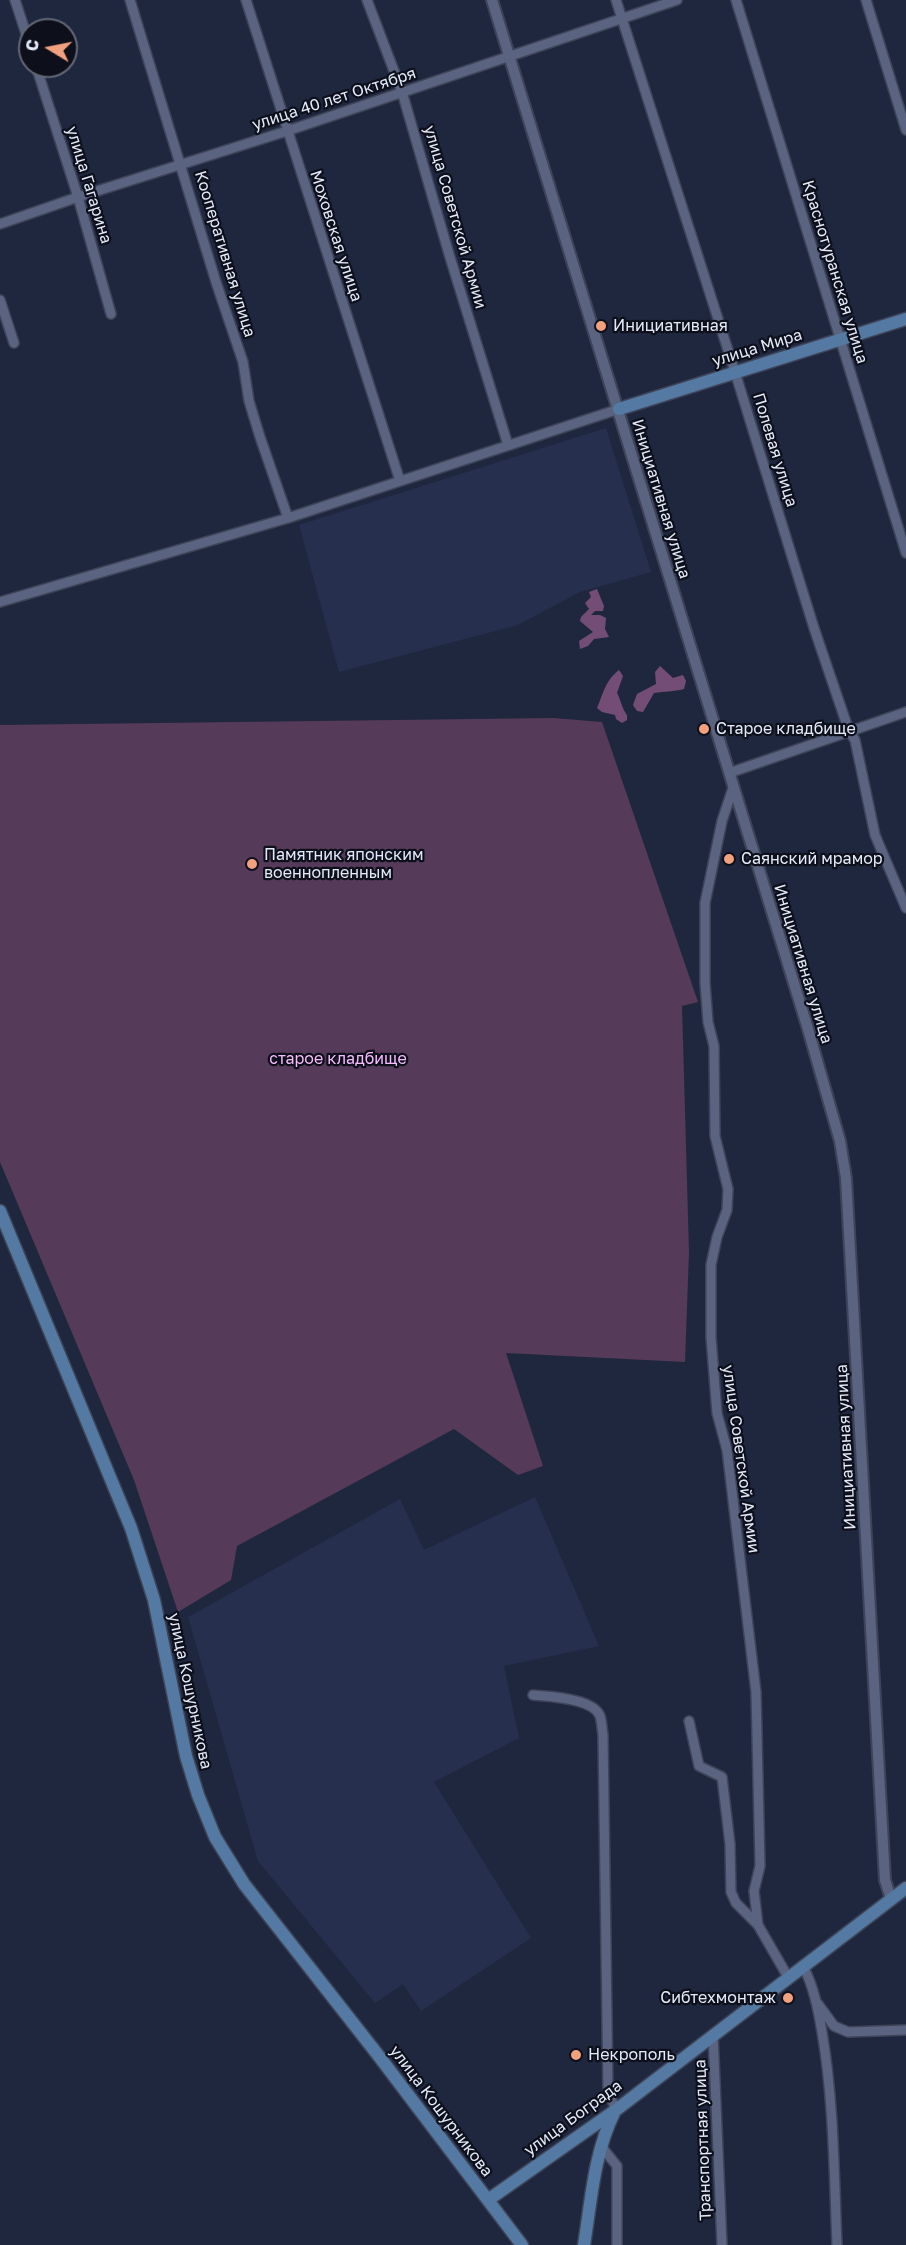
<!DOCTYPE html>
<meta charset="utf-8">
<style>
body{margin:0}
#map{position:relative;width:906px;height:2245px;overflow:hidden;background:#1f273f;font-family:"Golos Text",sans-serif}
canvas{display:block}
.north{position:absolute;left:18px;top:18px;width:60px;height:60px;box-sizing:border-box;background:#0d101b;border:2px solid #636774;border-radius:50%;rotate:280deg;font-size:16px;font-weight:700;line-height:24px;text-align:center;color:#e4eafa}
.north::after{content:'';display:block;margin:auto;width:21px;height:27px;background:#f2a17e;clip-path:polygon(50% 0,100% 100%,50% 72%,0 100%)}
</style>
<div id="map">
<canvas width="906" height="2245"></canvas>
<div class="north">С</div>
</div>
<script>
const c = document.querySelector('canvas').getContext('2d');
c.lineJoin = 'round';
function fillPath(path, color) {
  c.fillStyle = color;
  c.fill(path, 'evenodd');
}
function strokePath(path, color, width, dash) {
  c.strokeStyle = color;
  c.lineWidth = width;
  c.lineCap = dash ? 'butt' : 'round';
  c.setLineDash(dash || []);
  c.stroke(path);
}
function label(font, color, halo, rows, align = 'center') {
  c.font = font + ' "Golos Text",sans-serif';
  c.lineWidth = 4.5;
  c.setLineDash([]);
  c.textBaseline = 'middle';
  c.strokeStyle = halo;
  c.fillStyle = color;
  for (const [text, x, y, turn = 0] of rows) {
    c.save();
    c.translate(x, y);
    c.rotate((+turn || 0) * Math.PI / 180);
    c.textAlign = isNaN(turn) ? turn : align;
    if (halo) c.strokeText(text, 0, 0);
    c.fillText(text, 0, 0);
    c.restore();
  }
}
const built = new Path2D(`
 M 606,428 L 651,572 L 580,592 L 518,625 L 339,672 L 299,525 Z
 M 535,1497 L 599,1646 L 504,1666 L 519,1738 L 434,1782 L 531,1938 L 421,2011 L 403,1984 L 375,2003 L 258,1861 L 188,1617 L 400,1499 L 424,1550 Z`);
const green = new Path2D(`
 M 553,718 L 602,722 L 698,1002 L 682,1006 L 689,1252 L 685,1362 L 506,1353 L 543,1466 L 518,1475 L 454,1429 L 237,1546 L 231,1580 L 178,1612 L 134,1480 L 0,1162 L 0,725 Z`);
const forest = new Path2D(`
 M 597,589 L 604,606 L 603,611 L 595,611 L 591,615 L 600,615 L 606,618 L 605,629 L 609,637 L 594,639 L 588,646 L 580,649 L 579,641 L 593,632 L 580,621 L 581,617 L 589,609 L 585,603 L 591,597 L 589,592 Z
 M 660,666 L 673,678 L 683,675 L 686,681 L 684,689 C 673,692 665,691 654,693 L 643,712 L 637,711 L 633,705 L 637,694 L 656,684 L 655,672 Z
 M 619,670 L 623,676 L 617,693 C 621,700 622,709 627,715 L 627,720 L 622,723 L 616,719 L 615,715 L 602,712 L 597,708 C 604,692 605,681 619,670 Z`);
const minor = new Path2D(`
 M 15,0 L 30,46
 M 130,0 L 216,282 L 243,362 L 249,401 L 260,437 L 288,518
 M 246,0 L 400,481
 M 367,0 L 402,92 L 449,254 L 508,445
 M 616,0 L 735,372 L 814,628 L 849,731 L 855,740 L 875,835 L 906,908
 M 736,0 L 906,553
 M 866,0 L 906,130
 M 36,66 L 78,197 L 111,314
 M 0,224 L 78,197 L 287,131 L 677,0
 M 0,300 L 14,343
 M 0,602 L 288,518 L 619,409
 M 729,773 L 906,712
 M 733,788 L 722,821 L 705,903 L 705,983 L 708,1022 L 714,1046 L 715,1136 L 728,1189 L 727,1210 L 717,1237 L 711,1265 L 711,1337 L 717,1413 L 727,1450 L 756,1692 L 760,1866 L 754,1891 L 758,1925 L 788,1977
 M 533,1695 C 550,1697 593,1698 600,1716 C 602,1722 602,1730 603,1735 L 608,2091 L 616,2110
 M 689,1721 L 699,1766 L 722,1777 L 730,1844 L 731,1892 L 736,1903 L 758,1925
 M 803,1966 C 814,1987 818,2009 822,2032 C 834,2102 834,2174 837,2245
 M 818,2004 L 834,2026 L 848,2032 L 906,2030
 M 713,2034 L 722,2245
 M 601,2146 L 617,2166 L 617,2245`);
const tertiary = new Path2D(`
 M 492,0 L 808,1029 L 840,1141 L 846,1178 L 885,1880 L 891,1899`);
const secondary = new Path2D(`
 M 619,409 L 906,319
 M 0,1211 L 131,1528 L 154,1600 L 186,1756 L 198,1795 L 215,1837 L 244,1884 L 378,2055 L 522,2245
 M 488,2200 L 616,2110 L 906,1888
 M 584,2245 C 591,2202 594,2153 614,2113`);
const markers = [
 [601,326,6,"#f2a17e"],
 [704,729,6,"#f2a17e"],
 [729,859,6,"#f2a17e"],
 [252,864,6,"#f2a17e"],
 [788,1998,6,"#f2a17e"],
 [576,2055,6,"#f2a17e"]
];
const streetNames = [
 ["улица 40 лет Октября",334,99,-18],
 ["улица Гагарина",89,185,73],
 ["улица Советской Армии",455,217,74],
 ["Моховская улица",336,236,72],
 ["Кооперативная улица",225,254,73],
 ["Краснотуранская улица",835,272,73],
 ["улица Мира",757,348,-17],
 ["Полевая улица",775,450,73],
 ["Инициативная улица",661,499,73],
 ["Инициативная улица",803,964,73],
 ["Инициативная улица",846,1447,-93],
 ["улица Советской Армии",741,1459,82],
 ["улица Кошурникова",190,1691,78],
 ["улица Кошурникова",441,2111,53],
 ["улица Бограда",573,2118,-36],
 ["Транспортная улица",703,2140,-92]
];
const poiNames = [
 ["Инициативная",613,326],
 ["Старое кладбище",716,729],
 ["Памятник японским",264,855],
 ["военнопленным",264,873],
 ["Саянский мрамор",741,859],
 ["Сибтехмонтаж",776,1998,"right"],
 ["Некрополь",588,2055]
];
const parkNames = [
 ["старое кладбище",338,1059]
];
fillPath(built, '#262f4d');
fillPath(green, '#563a59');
fillPath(forest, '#744d77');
strokePath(minor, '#3e4458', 12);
strokePath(tertiary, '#3e4458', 14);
strokePath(secondary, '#3e4458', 15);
strokePath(minor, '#5a637f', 9);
strokePath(tertiary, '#5a637f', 10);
strokePath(secondary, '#547aa3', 12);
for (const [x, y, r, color] of markers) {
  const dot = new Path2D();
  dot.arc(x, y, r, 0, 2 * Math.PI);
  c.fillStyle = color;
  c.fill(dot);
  strokePath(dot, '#0d101b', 2);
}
label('16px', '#e4eafa', '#0d101b', streetNames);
label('16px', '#e4eafa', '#0d101b', poiNames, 'left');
label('16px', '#f8bcfe', '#0d101b', parkNames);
</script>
